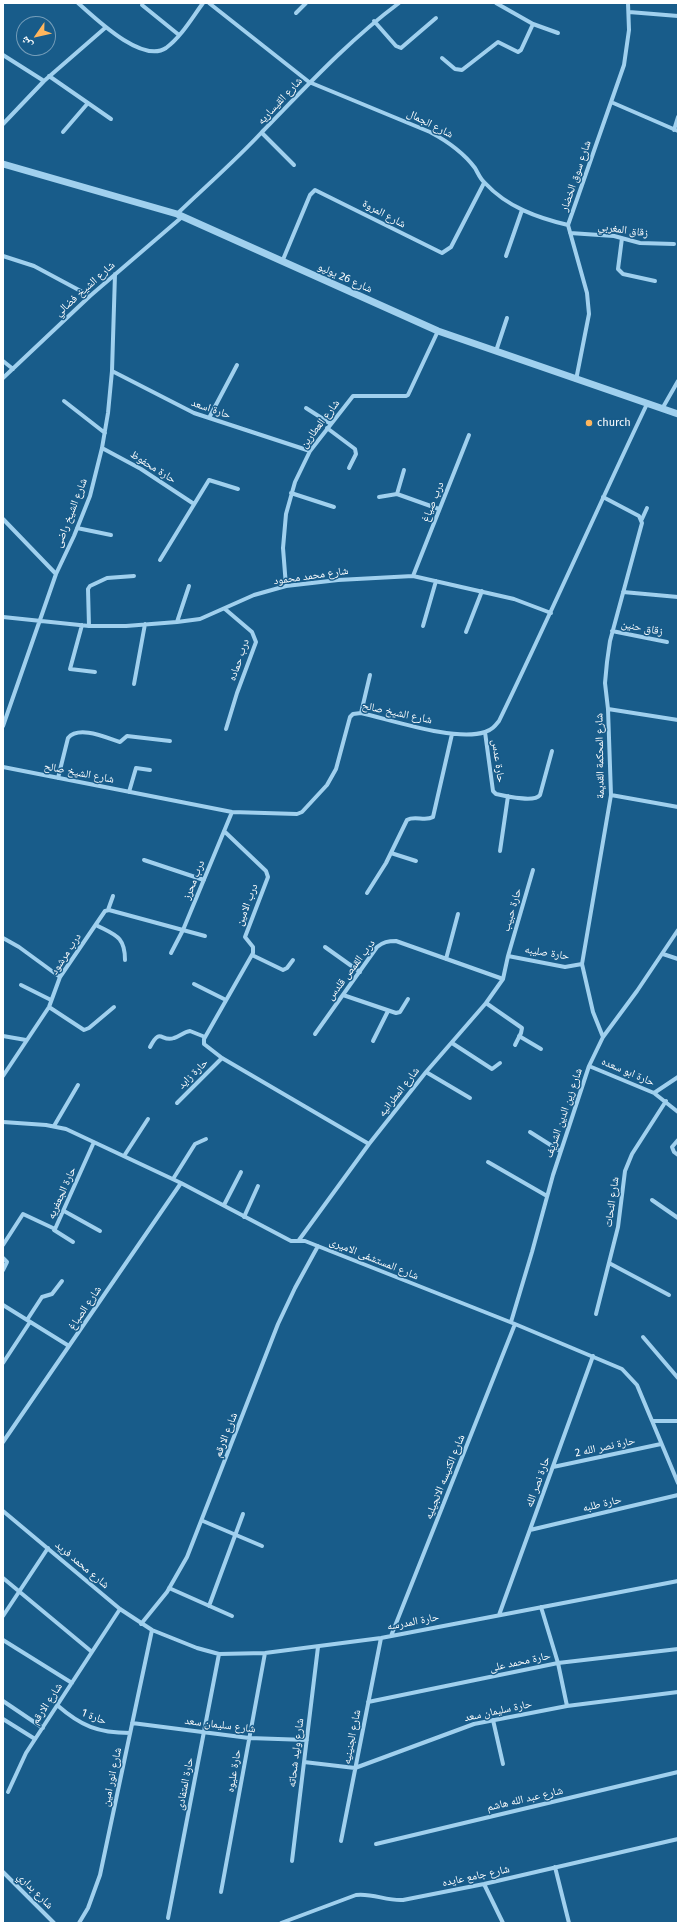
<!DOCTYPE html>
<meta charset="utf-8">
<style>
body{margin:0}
#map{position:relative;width:681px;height:1926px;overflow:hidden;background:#185c8a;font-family:"Fira Sans","Noto Naskh Arabic",sans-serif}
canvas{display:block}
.frame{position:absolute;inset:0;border:4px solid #fff;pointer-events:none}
.north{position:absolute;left:16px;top:16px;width:40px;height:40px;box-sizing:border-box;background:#185c8a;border:1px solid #749db9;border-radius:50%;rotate:236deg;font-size:11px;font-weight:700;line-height:16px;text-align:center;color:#fff}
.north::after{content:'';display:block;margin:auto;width:14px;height:18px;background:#ffb65d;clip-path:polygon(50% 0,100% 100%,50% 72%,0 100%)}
</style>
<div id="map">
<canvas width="681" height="1926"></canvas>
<div class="frame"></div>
<div class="north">ش</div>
</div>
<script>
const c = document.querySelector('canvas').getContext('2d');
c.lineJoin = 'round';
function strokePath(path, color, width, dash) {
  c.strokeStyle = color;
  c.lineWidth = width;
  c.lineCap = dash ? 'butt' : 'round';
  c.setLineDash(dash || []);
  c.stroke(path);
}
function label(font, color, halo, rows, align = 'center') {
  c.font = font + ' "Fira Sans","Noto Naskh Arabic",sans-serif';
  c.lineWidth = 3;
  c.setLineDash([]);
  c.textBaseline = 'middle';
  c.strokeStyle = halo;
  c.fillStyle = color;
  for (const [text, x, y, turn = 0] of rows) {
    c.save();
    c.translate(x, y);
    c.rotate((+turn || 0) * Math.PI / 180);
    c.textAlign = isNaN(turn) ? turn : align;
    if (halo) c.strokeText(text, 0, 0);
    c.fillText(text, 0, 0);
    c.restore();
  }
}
const minor = new Path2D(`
 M 78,3 C 95,18 142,64 166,48 C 181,37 192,18 203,3
 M 209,3 L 309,82 L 430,132 C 447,141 463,152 475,168 C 478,173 480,179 485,183 C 507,207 538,218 568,225
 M 496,3 L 533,24 L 558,33
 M 142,5 L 179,35
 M 629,12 L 678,16
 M 296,13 L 306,3
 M 374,21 L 396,46 L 401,48 L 436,18
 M 3,55 L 44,81
 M 442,58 L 455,69 L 462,70 L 498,42 L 518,52 L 521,50 L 533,24
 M 49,76 L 111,119
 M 611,102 L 678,131
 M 3,124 L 44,81 L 105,28
 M 674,130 L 678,117
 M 63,132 L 88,103
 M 262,133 L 294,165
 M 177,214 C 205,187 235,161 262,132 C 306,87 348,41 399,3
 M 570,233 L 614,236 L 640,243 L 674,244
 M 622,238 L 618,269 L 623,274 L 655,281
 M 3,256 L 34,266 L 90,296
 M 506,256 L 522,210
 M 282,262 L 310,195 L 315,190 L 442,253 L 451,247 L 484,183
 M 496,351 L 507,318
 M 3,361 L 13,369
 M 112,371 L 194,413 L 310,451
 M 3,378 L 90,296 L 182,217
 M 576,380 L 589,314 L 587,293 L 568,225 L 624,65 L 629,30 L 628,3
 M 64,401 L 105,433
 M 306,408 L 331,424
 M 662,409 L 678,381
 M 209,418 L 237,365
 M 327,428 L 355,449 L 356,454 L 349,468
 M 102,448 L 141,469 L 194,504
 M 291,493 L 334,507
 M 397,494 L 404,470
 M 379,497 L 397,494 L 439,509
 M 3,519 L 56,574
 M 642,519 L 647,508
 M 77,528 L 111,535
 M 160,560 L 209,480 L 238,489
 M 413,576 L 469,435
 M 286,586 L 283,548 L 286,514 L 295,482 L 310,451 L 353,396 L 406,396 L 408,395 L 438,331
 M 623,592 L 678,597
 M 225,609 L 252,632 L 256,642 L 237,693 L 226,729
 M 3,617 L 89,626 L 126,626 L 177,622 L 200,619 L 254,595 L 286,586 L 338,580 L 413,576 L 514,599 L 551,613
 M 177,622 L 189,586
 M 82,625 L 70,669 L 95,672
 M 89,626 L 88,589 L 90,586 L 107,578 L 134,576
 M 423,626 L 436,581
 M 612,631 L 667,642
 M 466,632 L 482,591
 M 134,684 L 145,624
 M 608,709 L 678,720
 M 361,713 L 370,675
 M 3,726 L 56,574 L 74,536 L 90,496 L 102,448 L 108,413 L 112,371 L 115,274
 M 485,732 L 493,791 L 496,794 C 506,796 534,803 540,795 L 552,751
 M 3,767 L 232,812 L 297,814 L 302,812 L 327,785 L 336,769 L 350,717 L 353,714 L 361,713 C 392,720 456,742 485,732 C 492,730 495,726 499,721 C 550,616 597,509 647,404
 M 58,778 L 68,738 C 79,725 107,738 120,742 L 127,736 L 170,741
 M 129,792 L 136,768 L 150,770
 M 611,795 L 678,807
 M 224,831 L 266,871 L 268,877 L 245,937 L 253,947 L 253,953 L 204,1039 L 204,1044 L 222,1058 L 369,1144
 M 500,851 L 508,796
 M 391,853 L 416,861
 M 144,860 L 204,880
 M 367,893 L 386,863 L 407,820 C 415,815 425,822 433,817 L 452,734
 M 108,910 L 113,896
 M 96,925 C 115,935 125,936 125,960
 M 3,938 L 19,947 L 60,977
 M 325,947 L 360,972
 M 171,953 L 183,930 L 232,812
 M 663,954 L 678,959
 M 252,955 L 283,970 L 287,968 L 293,960
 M 508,956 L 565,967 L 582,964
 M 446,959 L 458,914
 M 194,984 L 226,1000
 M 21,985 L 51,1000
 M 343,995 L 396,1013 L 400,1012 L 408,999
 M 486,1003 L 522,1028 L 521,1033 L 515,1045
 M 49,1007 L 84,1030 L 89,1028 L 114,1007
 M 315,1034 L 377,947 C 383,942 388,941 396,941 L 503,979
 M 3,1036 L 26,1040
 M 519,1036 L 541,1049
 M 603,1037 L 593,1012 L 582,964 L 611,795 L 608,709 L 605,683 L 607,662 L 610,641 L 642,523 L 639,516 L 603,497
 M 373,1041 L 388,1011
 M 452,1043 L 492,1069 L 500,1063
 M 150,1047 C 161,1026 161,1043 174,1038 C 180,1036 184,1032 190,1031 L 205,1037
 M 589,1066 L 654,1093 L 678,1112
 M 426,1072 L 470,1098
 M 3,1076 L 49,1007 L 60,977 L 105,911 L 109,910 L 205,936
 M 654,1093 L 678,1077
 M 177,1103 L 222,1058
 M 3,1122 L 46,1125 L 66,1129 L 181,1183 L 291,1241 L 305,1241 L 515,1324 L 622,1369 L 637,1385 L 678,1483
 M 54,1126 L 78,1085
 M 530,1132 L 560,1151
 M 678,1140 L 672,1147 L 674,1152 L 678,1155
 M 124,1156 L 148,1119
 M 488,1162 L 547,1196
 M 173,1179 L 195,1144 L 206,1139
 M 652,1200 L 678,1218
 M 224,1205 L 241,1172
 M 64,1211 L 100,1231
 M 244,1217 L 258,1186
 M 54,1230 L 73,1242
 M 299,1240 L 369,1144 L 426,1072 L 486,1003 L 503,979 L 508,956 L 533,870
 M 3,1245 L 23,1214 L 55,1229 L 94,1142
 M 3,1258 L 7,1262 L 3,1270
 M 609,1263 L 669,1295
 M 3,1305 L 69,1346
 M 596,1314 L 618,1227 L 625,1171 L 632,1154 L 666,1101
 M 27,1320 L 42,1297 L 52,1294 L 62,1281
 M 511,1322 L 532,1252 L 553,1175 L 589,1066 L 603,1037 L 637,991 L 678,930
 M 643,1337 L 678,1378
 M 3,1363 L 30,1322
 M 652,1421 L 678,1421
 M 3,1442 L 181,1183
 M 553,1467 L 661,1444
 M 3,1511 L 120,1609 L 152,1630 L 197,1648 L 219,1654 L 265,1653 L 381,1638 L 678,1581
 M 203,1521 L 262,1546
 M 530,1530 L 678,1495
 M 3,1578 L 92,1652
 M 169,1588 L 232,1616
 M 209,1606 L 243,1514
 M 541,1607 L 558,1663 L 567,1706
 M 499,1615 L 593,1356
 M 3,1616 L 48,1548
 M 141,1624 L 167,1592 L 187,1557 L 278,1324 L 295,1288 L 318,1246
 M 391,1636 L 515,1324
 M 3,1640 L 72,1683
 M 3,1701 L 43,1728
 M 368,1702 L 558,1663 L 678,1649
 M 57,1705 C 81,1726 98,1733 130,1733
 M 3,1719 L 35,1739
 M 493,1720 L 503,1764
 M 132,1723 L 249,1738 L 307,1740
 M 304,1762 L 355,1768 L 474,1724 L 567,1706 L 678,1692
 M 8,1792 L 26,1753 L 120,1609
 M 341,1841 L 381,1638
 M 376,1844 L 678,1772
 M 292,1861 L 318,1647
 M 555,1867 L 569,1923
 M 3,1872 L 54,1923
 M 484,1884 L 503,1923
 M 221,1892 L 265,1653
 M 168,1918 L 219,1654
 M 79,1923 L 88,1908 L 100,1875 L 152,1630
 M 281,1923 L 356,1895 C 373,1893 386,1901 403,1900 L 484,1884 L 678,1839`);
const tertiary = new Path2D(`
 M 3,164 L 177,214 L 438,331 L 678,414`);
const markers = [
 [589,423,4,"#ffb65d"]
];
const streetNames = [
 ["شارع القيساريه",280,101,-47],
 ["شارع الجمال",430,124,27],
 ["شارع سوق الخضار",576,176,-71],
 ["شارع المروة",384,214,28],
 ["زقاق المغربي",623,230,8],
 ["شارع 26 يوليو",345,278,24],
 ["شارع الشيخ فضالي",85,289,-42],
 ["حارة اسعد",211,409,19],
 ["شارع العطارين",320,424,-53],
 ["حارة محفوظ",153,467,32],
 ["درب صياغ",433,502,-68],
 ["شارع الشيخ راضى",71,513,-69],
 ["شارع محمد محمود",311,576,-8],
 ["زقاق حنين",642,628,11],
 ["درب حماده",239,660,-71],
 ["شارع الشيخ صالح",397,713,12],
 ["شارع المحكمة القديمة",600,756,-91],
 ["حارة عدس",498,761,82],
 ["شارع الشيخ صالح",79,773,11],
 ["درب محرز",194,880,-68],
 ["درب الامين",247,905,-69],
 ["حارة حبيب",512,910,-74],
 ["حارة صليبه",547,953,9],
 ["درب مرشود",66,954,-57],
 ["درب القمص قلدس",351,970,-53],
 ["حارة ابو سعده",628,1072,23],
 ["حارة زايد",193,1074,-45],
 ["شارع المطرانيه",399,1092,-52],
 ["شارع زين الدين الشريف",564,1113,-71],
 ["حارة الجعفريه",62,1193,-66],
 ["شارع النحات",612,1202,-82],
 ["شارع المستشفى الاميرى",374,1259,22],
 ["شارع الصباغ",85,1308,-56],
 ["شارع الارقم",226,1435,-69],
 ["حارة نصر الله 2",605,1447,-12],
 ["شارع الكنيسه الانجيليه",445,1477,-68],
 ["حارة نصر الله",538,1482,-70],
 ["حارة طلبه",602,1504,-13],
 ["شارع محمد فريد",82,1565,40],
 ["حارة المدرسه",413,1622,-11],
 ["حارة محمد على",520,1662,-12],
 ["شارع الارقم",47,1704,-57],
 ["حارة سليمان سعد",498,1711,-12],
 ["حارة 1",94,1717,21],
 ["شارع سليمان سعد",220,1725,7],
 ["شارع الجنينيه",352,1737,-79],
 ["شارع وليد شحاته",296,1753,-83],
 ["حارة عليوه",234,1771,-80],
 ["شارع انور امين",112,1777,-78],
 ["حارة المتفادى",185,1784,-79],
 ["شارع عبد الله هاشم",525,1799,-13],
 ["شارع جامع عايده",476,1876,-12],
 ["شارع بداري",35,1891,45]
];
const poiNames = [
 ["church",597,423]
];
strokePath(minor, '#a0d0ee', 4);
strokePath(tertiary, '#a0d0ee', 7);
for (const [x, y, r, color] of markers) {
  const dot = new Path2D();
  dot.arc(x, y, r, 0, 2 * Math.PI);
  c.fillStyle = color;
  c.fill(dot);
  strokePath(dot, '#185c8a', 1.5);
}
label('11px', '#fff', '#185c8a', streetNames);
label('11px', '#fff', '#185c8a', poiNames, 'left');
</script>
